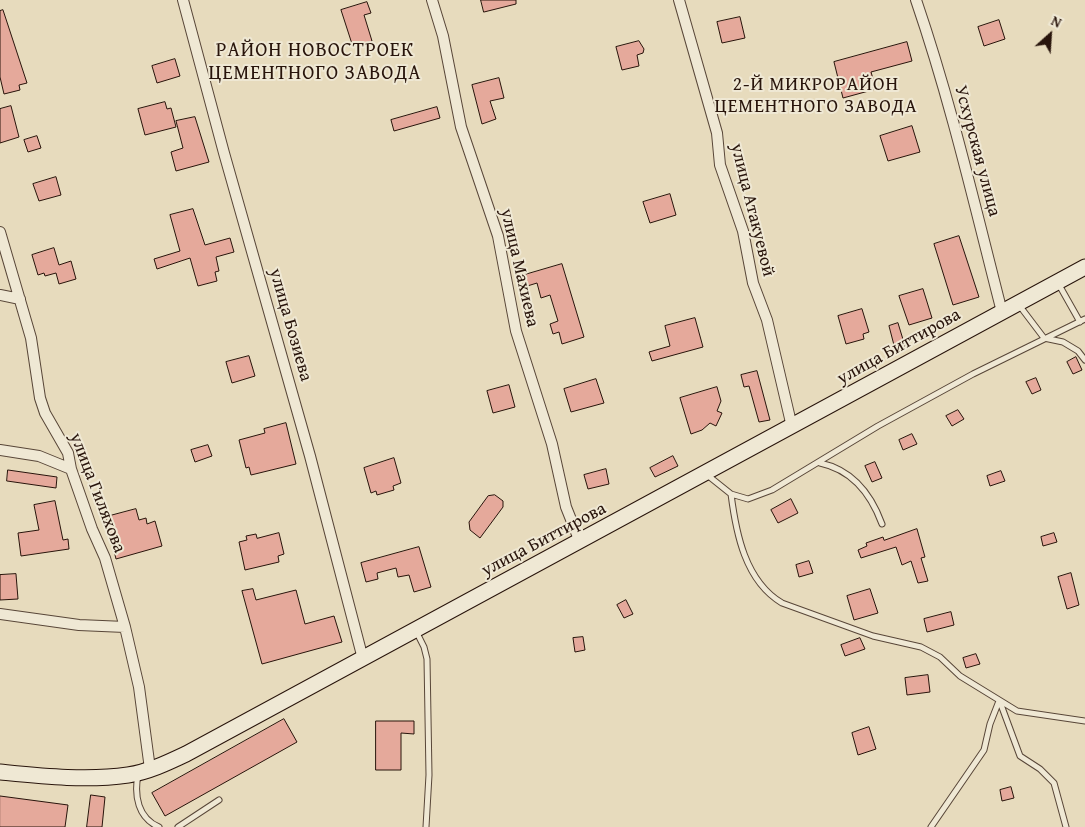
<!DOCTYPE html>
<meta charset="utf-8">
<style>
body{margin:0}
#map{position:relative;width:1085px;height:827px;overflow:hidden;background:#e7dbbd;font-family:"Gentium Book Plus",serif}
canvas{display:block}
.north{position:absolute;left:1025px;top:10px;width:50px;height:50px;-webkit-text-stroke:4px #efe8d4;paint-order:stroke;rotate:26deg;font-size:14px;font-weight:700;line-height:20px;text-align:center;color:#28140b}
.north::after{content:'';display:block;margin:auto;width:18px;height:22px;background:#28140b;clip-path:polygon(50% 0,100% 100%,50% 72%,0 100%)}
</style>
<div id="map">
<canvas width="1085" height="827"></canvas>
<div class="north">N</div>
</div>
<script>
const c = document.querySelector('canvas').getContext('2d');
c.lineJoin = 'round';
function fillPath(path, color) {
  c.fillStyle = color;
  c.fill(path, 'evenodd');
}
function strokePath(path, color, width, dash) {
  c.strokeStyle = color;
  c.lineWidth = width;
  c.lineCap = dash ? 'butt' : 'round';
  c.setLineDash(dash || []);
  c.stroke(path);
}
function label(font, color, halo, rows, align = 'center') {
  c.font = font + ' "Gentium Book Plus",serif';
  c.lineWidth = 4;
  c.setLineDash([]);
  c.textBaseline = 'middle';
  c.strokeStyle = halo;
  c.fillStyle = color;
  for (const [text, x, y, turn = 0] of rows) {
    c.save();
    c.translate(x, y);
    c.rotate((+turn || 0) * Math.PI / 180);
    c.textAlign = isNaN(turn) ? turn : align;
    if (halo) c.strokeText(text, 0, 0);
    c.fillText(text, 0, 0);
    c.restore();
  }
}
const building = new Path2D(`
 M 481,0 L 516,0 L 516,4 L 484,12 Z
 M 367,2 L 371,13 L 364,15 L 372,41 L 353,47 L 341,10 Z
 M 3,10 L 27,83 L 19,85 L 20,90 L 4,94 L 0,77 L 0,11 Z
 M 740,17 L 745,38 L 722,43 L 717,22 Z
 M 999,20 L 1005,39 L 984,46 L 978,27 Z
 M 639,41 L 644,49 L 643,53 L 637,55 L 639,66 L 622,70 L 616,47 Z
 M 907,42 L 912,61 L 871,72 L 876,89 L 843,98 L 834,62 Z
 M 175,59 L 180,76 L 157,83 L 152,66 Z
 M 499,78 L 504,98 L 490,101 L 496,119 L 482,124 L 472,85 Z
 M 165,102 L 167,109 L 171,108 L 176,127 L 145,135 L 138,109 Z
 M 11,106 L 19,137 L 0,143 L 0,109 Z
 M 437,107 L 440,118 L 394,131 L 391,120 Z
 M 195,117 L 209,162 L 176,171 L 171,152 L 183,148 L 176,121 Z
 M 912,126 L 920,152 L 888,161 L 880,136 Z
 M 37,136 L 41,148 L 28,152 L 24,140 Z
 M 56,177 L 61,195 L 39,201 L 33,184 Z
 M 670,194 L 676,215 L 650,223 L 643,202 Z
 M 193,209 L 205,245 L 230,238 L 234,252 L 216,257 L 219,271 L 215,272 L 217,281 L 198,286 L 190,258 L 157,269 L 154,259 L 180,251 L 170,215 Z
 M 959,236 L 979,297 L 953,305 L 934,244 Z
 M 54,248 L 59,265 L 71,261 L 76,279 L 59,284 L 56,273 L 45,276 L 44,273 L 38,275 L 32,255 Z
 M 562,264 L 584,337 L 562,344 L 559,332 L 553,334 L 550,324 L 558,321 L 550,295 L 541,298 L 537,283 L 524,287 L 521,276 Z
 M 923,289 L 932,318 L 909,325 L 899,296 Z
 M 862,309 L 869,332 L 863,334 L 864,339 L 846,344 L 838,316 Z
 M 695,318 L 703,347 L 652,361 L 649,352 L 670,346 L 665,326 Z
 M 898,323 L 905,346 L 895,349 L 889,326 Z
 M 249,356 L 255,376 L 232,383 L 226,362 Z
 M 1076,357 L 1082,370 L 1073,374 L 1067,362 Z
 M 757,371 L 770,420 L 759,422 L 749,386 L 744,387 L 741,375 Z
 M 1036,378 L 1041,390 L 1032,394 L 1026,382 Z
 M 596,379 L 604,403 L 571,412 L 564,389 Z
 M 509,385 L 515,407 L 493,413 L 487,391 Z
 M 717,387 L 721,401 L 717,411 L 722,413 L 716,426 L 710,423 L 702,430 L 691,434 L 680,398 Z
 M 958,410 L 964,419 L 952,426 L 946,416 Z
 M 286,423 L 296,464 L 251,475 L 249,467 L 246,468 L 239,440 L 265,433 L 264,429 Z
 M 912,434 L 917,444 L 903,450 L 899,440 Z
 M 208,445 L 212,456 L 195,462 L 191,450 Z
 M 673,456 L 678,466 L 655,477 L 650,468 Z
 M 394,458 L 401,483 L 393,486 L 394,490 L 377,495 L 376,491 L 371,493 L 364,468 Z
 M 875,462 L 882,478 L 872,482 L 865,466 Z
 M 606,469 L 609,484 L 588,489 L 584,475 Z
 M 8,470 L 57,477 L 56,488 L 7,481 Z
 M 1001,471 L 1005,481 L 990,486 L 987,476 Z
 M 495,495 L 503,501 L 503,507 L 480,538 L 470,530 L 469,522 L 488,496 Z
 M 791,499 L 798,513 L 778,523 L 771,510 Z
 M 55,501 L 63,540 L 68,539 L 69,549 L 21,556 L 18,533 L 39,530 L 34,505 Z
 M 136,509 L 139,520 L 146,518 L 147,524 L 155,521 L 162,546 L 116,559 L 106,517 Z
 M 917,529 L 925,557 L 921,558 L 928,581 L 918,583 L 911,561 L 902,565 L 896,547 L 861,558 L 858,550 L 867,546 L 866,543 L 883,537 L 884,540 Z
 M 279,533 L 284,554 L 278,556 L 279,562 L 245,570 L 239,542 L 247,540 L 246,536 L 256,534 L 257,538 Z
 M 1054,533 L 1057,542 L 1043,546 L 1041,537 Z
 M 419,547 L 431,587 L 414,592 L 409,575 L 398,577 L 396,568 L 377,573 L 378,579 L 366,582 L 361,563 Z
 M 809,561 L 813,573 L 799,577 L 796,565 Z
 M 1071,573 L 1079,605 L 1067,609 L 1058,577 Z
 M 16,574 L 18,599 L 0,600 L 0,575 Z
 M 253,589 L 256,600 L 296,590 L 305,624 L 334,616 L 342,642 L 262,664 L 242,591 Z
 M 870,589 L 878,613 L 854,620 L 847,596 Z
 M 626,600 L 633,614 L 624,618 L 617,605 Z
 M 951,612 L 954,625 L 927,632 L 924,619 Z
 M 583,637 L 585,650 L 575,652 L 573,638 Z
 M 860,638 L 865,649 L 845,656 L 841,645 Z
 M 976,654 L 980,664 L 966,668 L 963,658 Z
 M 928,675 L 930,692 L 907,695 L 905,678 Z
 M 284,719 L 297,742 L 165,816 L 152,793 Z
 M 376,721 L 414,721 L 414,734 L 401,733 L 401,770 L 376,770 Z
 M 869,727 L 876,749 L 858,755 L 852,733 Z
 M 1011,787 L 1014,798 L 1002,801 L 1000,790 Z
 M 91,795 L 105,797 L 102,827 L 87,827 Z
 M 0,796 L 68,805 L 65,827 L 0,827 Z`);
const lane = new Path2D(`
 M 1058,283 L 1080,322
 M 1019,305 L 1044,338 L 1063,342 L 1078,351 L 1085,360
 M 820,463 C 853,470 871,494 882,524
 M 706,474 L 731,494 C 736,533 745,581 782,603 L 873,636 L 921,647 L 940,657 L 960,676 L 1017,711 L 1085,721
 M 731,494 L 748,499 L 772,490 L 878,426 L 973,374 L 1085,319
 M 416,631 L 424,647 L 427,659 L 429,775 L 426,827
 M 1000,702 L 1020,756 L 1040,769 L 1054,783 L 1066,827
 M 138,775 C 134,796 138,818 159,827
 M 178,827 L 219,800
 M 931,827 L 984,750 L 990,724 L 999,701`);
const street = new Path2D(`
 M 183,0 L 224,153 L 310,456 L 363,659
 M 432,0 L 443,36 L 461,127 L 498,236 L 516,331 L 552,444 L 566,507 L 580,542
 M 679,0 L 717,133 L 720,165 L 743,231 L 753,283 L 767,320 L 792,427
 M 916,0 C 951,102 975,207 1002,312
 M 0,232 L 31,338 L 40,398 L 45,413 L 68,453 L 71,469 L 92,529 L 105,558 L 125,627 L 139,687 L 150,769
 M 0,295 L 20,299
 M 0,450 L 39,456 L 71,469
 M 0,614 L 79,625 L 125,627`);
const secondary = new Path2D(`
 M 0,772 C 41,776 86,781 128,775 C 148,772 167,763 186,754 L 1085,267`);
const streetNames = [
 ["Усхурская улица",977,151,75],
 ["улица Атакуевой",752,210,76],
 ["улица Махиева",519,268,77],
 ["улица Бозиева",290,325,74],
 ["улица Биттирова",899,347,-29],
 ["улица Гиляхова",97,493,69],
 ["улица Биттирова",544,540,-28]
];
const neighbourhoodNames = [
 ["2-Й МИКРОРАЙОН",816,85],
 ["ЦЕМЕНТНОГО ЗАВОДА",816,107]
];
const quarterNames = [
 ["РАЙОН НОВОСТРОЕК",315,51],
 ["ЦЕМЕНТНОГО ЗАВОДА",315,74]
];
fillPath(building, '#e5a99b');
strokePath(building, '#28140b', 1);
strokePath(lane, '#584638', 7);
strokePath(street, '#584638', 12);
strokePath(secondary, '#28140b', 17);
strokePath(lane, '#efe8d4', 5);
strokePath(street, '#efe8d4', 10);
strokePath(secondary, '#efe8d4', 15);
label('18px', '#28140b', '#efe8d4', streetNames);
c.letterSpacing = '1px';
label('19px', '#28140b', '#efe8d4', neighbourhoodNames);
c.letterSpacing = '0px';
c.letterSpacing = '1px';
label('20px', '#28140b', '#efe8d4', quarterNames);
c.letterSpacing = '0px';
</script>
